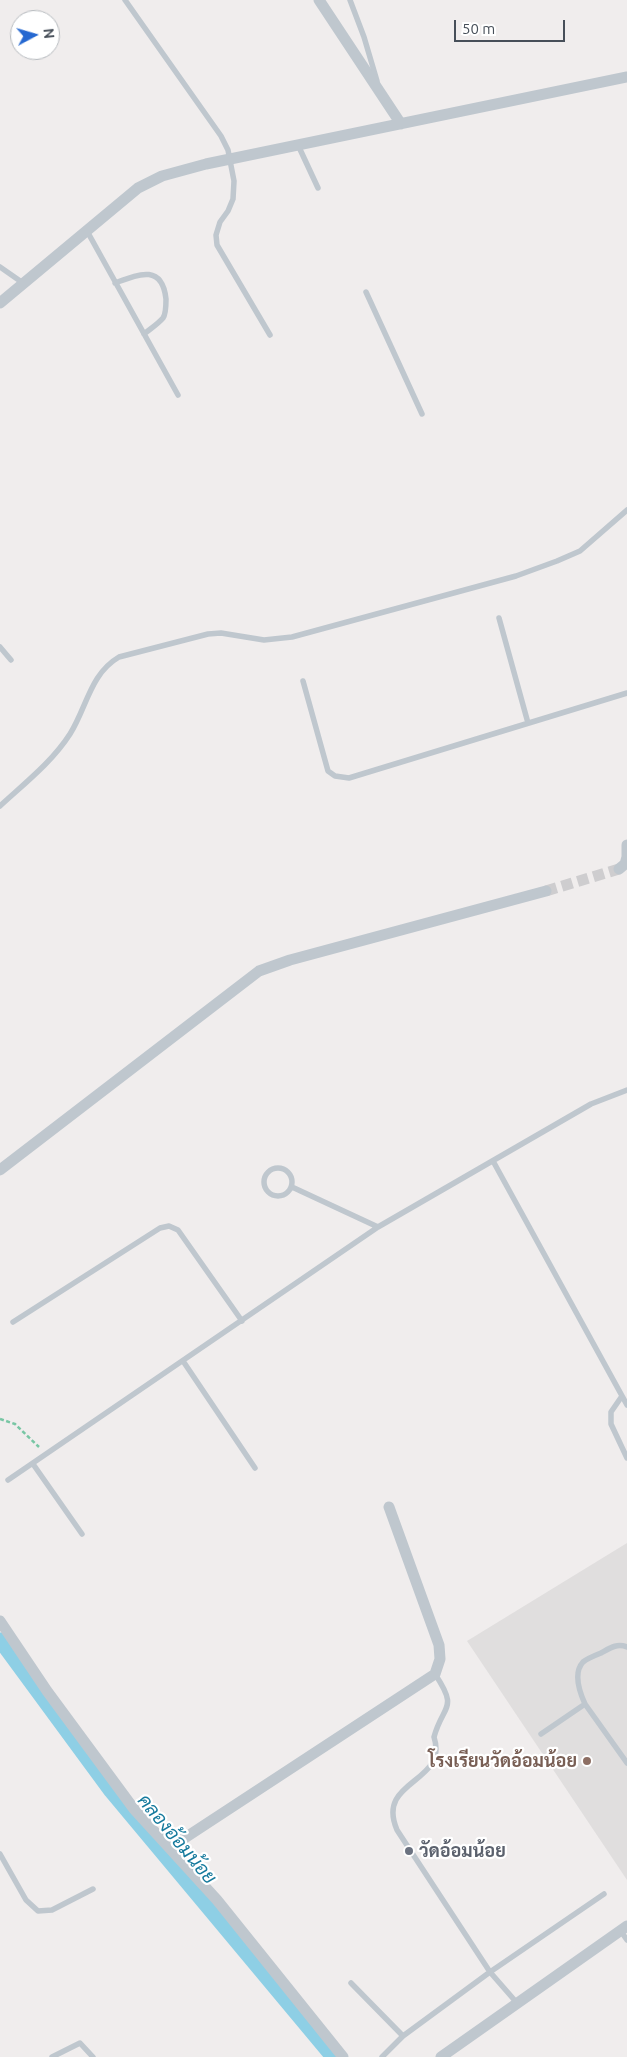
<!DOCTYPE html>
<meta charset="utf-8">
<style>
body{margin:0}
#map{position:relative;width:627px;height:2057px;overflow:hidden;background:#f0eded;font-family:Ubuntu,sans-serif}
canvas{display:block}
.north{position:absolute;left:10px;top:10px;width:50px;height:50px;box-sizing:border-box;background:#fff;border:1px solid #b5b9bd;border-radius:50%;rotate:84deg;font-size:14px;font-weight:700;line-height:20px;text-align:center;color:#474f59}
.north::after{content:'';display:block;margin:auto;width:18px;height:22px;background:#2568d1;clip-path:polygon(50% 0,100% 100%,50% 72%,0 100%)}
.scale{position:absolute;left:454px;top:20px;width:111px;height:22px;box-sizing:border-box;border:2px solid #474f59;border-top:0;padding-left:6px;font-size:15px;line-height:18px;white-space:nowrap;color:#474f59;-webkit-text-stroke:4px #fff;paint-order:stroke}
</style>
<div id="map">
<canvas width="627" height="2057"></canvas>
<div class="north">N</div>
<div class="scale">50 m</div>
</div>
<script>
const c = document.querySelector('canvas').getContext('2d');
c.lineJoin = 'round';
function fillPath(path, color) {
  c.fillStyle = color;
  c.fill(path, 'evenodd');
}
function strokePath(path, color, width, dash) {
  c.strokeStyle = color;
  c.lineWidth = width;
  c.lineCap = dash ? 'butt' : 'round';
  c.setLineDash(dash || []);
  c.stroke(path);
}
function label(font, color, halo, rows, align = 'center') {
  c.font = font + ' Ubuntu,Sarabun,sans-serif';
  c.lineWidth = 4.5;
  c.setLineDash([]);
  c.textBaseline = 'middle';
  c.strokeStyle = halo;
  c.fillStyle = color;
  for (const [text, x, y, turn = 0] of rows) {
    c.save();
    c.translate(x, y);
    c.rotate((+turn || 0) * Math.PI / 180);
    c.textAlign = isNaN(turn) ? turn : align;
    if (halo) c.strokeText(text, 0, 0);
    c.fillText(text, 0, 0);
    c.restore();
  }
}
const education = new Path2D(`
 M 627,1543 L 627,1880 L 467,1641 Z`);
const canal = new Path2D(`
 M 0,1640 L 111,1791 L 333,2057`);
const minorTunnel = new Path2D(`
 M 546,891 L 619,869`);
const path = new Path2D(`
 M 0,1419 L 15,1424 L 39,1447`);
const service = new Path2D(`
 M 125,0 L 221,136 L 228,150 L 234,181 L 233,199 L 228,211 L 220,222 L 216,235 L 217,245 L 270,335
 M 350,0 L 364,37 L 377,81
 M 298,145 L 318,188
 M 87,231 L 178,395
 M 0,267 L 23,283
 M 115,283 C 139,274 162,264 166,299 C 166,305 166,314 163,318 C 158,324 150,329 144,334
 M 366,292 L 422,414
 M 499,618 L 528,723
 M 0,647 L 11,660
 M 303,681 L 328,771 L 335,776 L 349,778 L 627,693
 M 0,806 C 25,783 52,762 70,734 C 87,707 90,674 119,657 L 208,634 L 221,633 L 264,640 L 292,637 L 516,576 L 557,561 L 580,551 L 627,510
 M 493,1161 L 627,1405
 M264 1182a14 14 0 1 1 28 0a14 14 0 1 1-28 0Z
 M 292,1187 L 378,1227
 M 13,1322 L 160,1228 L 169,1226 L 178,1230 L 242,1321
 M 183,1361 L 255,1468
 M 622,1396 L 611,1412 L 611,1424 L 627,1458
 M 33,1464 L 82,1534
 M 8,1480 L 378,1227 L 591,1104 L 627,1090
 M 435,1674 C 459,1710 443,1704 434,1737 C 449,1784 375,1779 397,1830 L 490,1972 L 517,2003
 M 585,1704 C 580,1693 573,1673 583,1662 C 588,1658 596,1655 601,1653 C 610,1648 617,1643 627,1647
 M 541,1734 L 585,1704 L 627,1763
 M 0,1854 L 26,1900 L 38,1911 L 52,1910 L 93,1889
 M 620,1930 L 627,1940
 M 351,1983 L 403,2036 L 490,1972 L 604,1894
 M 52,2057 L 80,2043 L 93,2057
 M 382,2057 L 403,2036`);
const minor = new Path2D(`
 M 319,0 L 401,124
 M 0,303 L 138,188 L 162,176 L 206,164 L 627,77
 M 627,845 L 627,856
 M 619,869 L 625,864 L 627,857
 M 0,1170 L 259,971 L 290,960 L 546,891
 M 0,1621 L 47,1691 L 134,1809 L 217,1900 L 343,2057
 M 171,1847 L 435,1674 L 440,1659 L 439,1645 L 389,1507
 M 441,2057 L 627,1926`);
const markers = [
 [587,1761,5,"#8d6e63"],
 [409,1851,5,"#6b7280"]
];
const educationNames = [
 ["โรงเรียนวัดอ้อมน้อย",577,1761]
];
const worshipNames = [
 ["วัดอ้อมน้อย",419,1851]
];
const waterNames = [
 ["คลองอ้อมน้อย",177,1839,50]
];
fillPath(education, '#e0dede');
strokePath(canal, '#8ecfe5', 15);
strokePath(minorTunnel, '#cecdcf', 11, [11, 5.5]);
strokePath(path, '#78c6a4', 2.5, [4, 2.5]);
strokePath(service, '#bfc7ce', 5.5);
strokePath(minor, '#bfc7ce', 11);
for (const [x, y, r, color] of markers) {
  const dot = new Path2D();
  dot.arc(x, y, r, 0, 2 * Math.PI);
  c.fillStyle = color;
  c.fill(dot);
  strokePath(dot, '#fff', 2);
}
label('bold 18px', '#785e54', '#fff', educationNames, 'right');
label('bold 18px', '#5b616d', '#fff', worshipNames, 'left');
label('italic 19px', '#167a9d', '#fff', waterNames);
</script>
